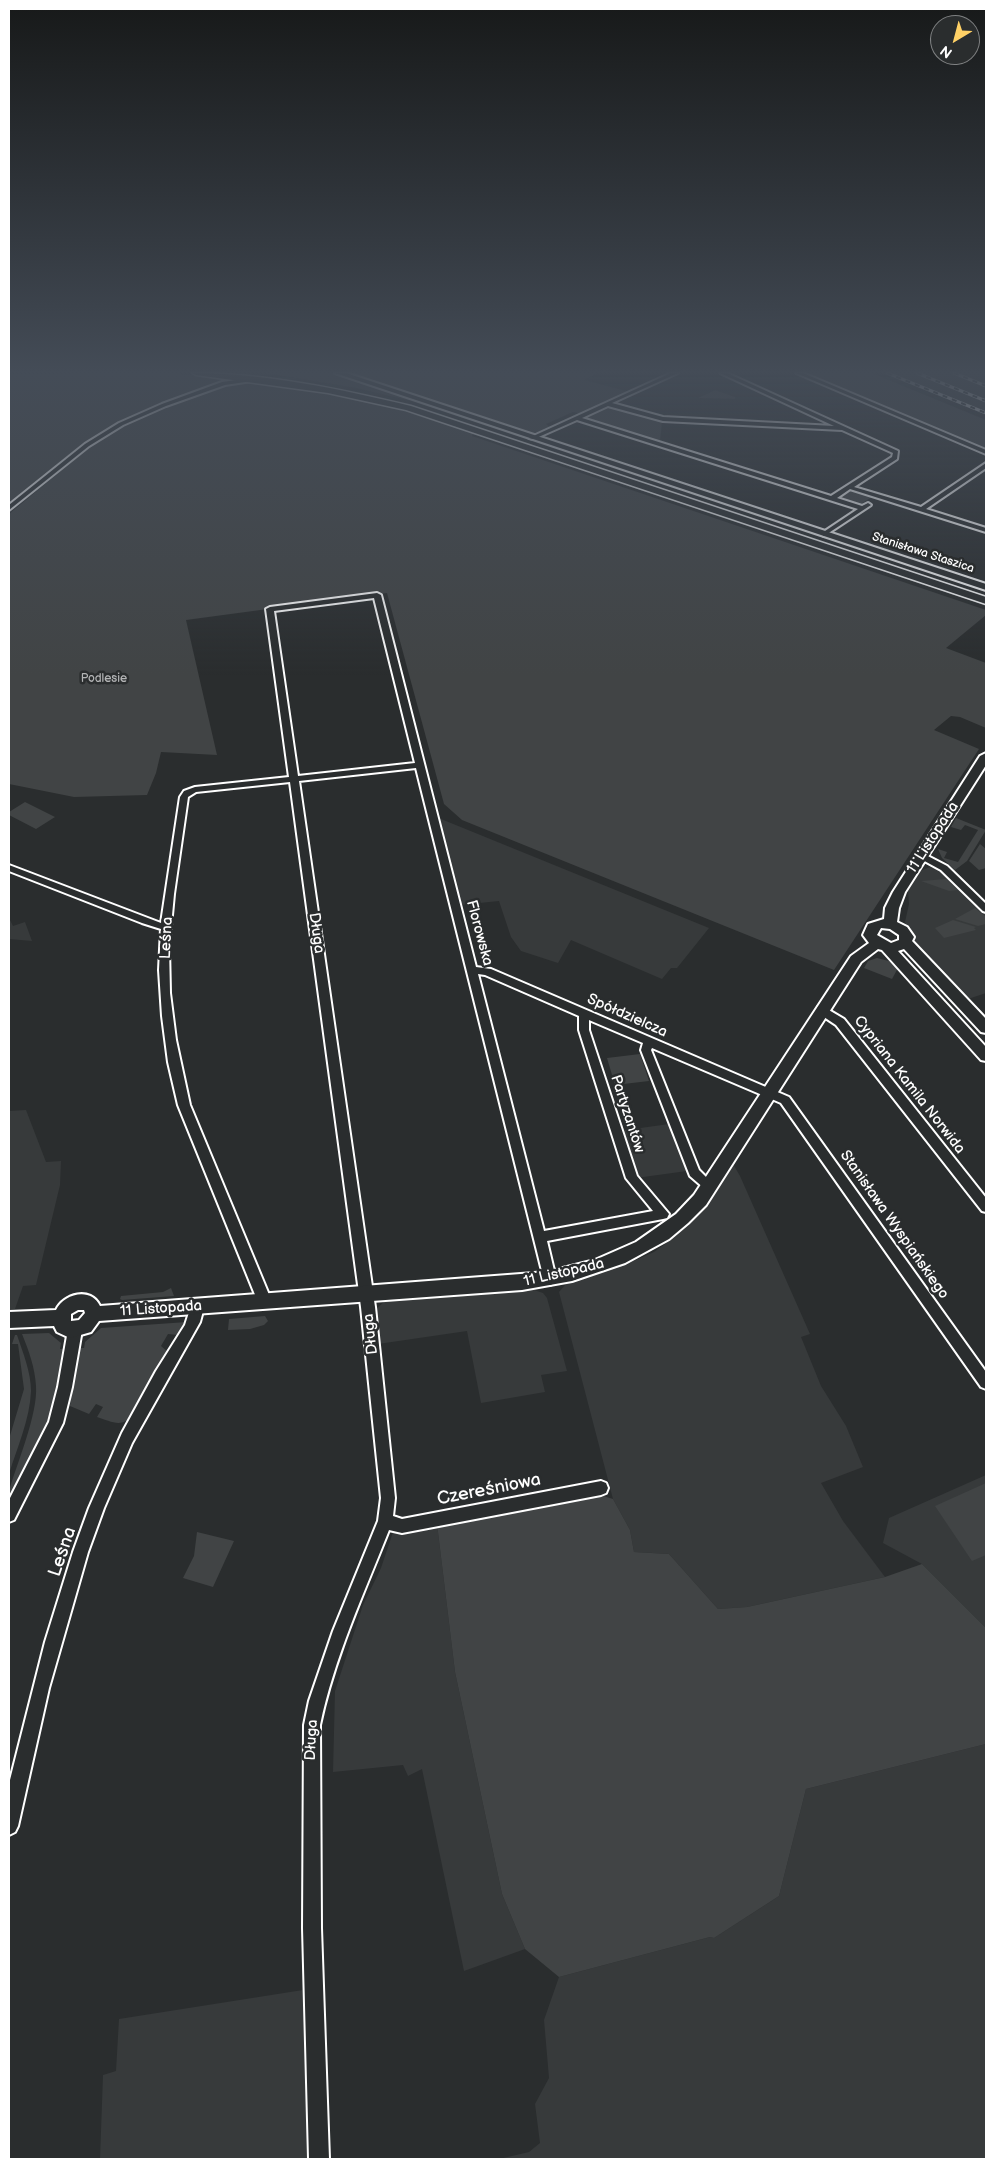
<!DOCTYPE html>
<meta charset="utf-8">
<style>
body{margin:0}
#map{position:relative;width:995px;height:2168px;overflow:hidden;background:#2a2d2e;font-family:"Balsamiq Sans",sans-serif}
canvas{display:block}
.frame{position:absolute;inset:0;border:10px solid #fff;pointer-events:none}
.north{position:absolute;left:930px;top:15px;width:50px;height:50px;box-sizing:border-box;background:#2a2d2e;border:1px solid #7f8182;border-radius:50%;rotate:217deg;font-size:14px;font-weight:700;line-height:20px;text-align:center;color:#fff}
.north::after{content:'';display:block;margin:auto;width:18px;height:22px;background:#ffd166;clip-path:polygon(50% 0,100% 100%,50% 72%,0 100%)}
</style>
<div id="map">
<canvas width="995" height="2168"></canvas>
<div class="frame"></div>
<div class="north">N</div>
</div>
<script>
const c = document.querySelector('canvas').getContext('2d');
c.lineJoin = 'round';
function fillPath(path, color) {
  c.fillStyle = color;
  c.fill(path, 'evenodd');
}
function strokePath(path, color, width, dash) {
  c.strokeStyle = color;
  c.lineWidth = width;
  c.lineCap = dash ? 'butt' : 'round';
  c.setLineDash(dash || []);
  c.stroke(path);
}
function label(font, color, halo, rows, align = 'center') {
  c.font = font + ' "Balsamiq Sans",sans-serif';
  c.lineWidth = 5;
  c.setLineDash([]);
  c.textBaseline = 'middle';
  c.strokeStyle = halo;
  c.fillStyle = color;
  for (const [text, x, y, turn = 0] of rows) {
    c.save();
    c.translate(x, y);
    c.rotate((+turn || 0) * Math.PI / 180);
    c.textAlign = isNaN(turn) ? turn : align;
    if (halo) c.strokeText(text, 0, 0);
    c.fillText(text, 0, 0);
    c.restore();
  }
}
const built = new Path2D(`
 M 884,373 L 986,373 L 986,414 Z
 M 441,819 L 709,928 L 677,968 L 671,968 L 662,979 L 571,940 L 558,963 L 521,951 L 511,937 L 499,901 L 460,905 L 436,820 Z
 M 930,867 L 945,872 L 986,914 L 986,993 L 968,999 L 958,988 L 952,986 L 912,942 L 905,922 L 909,904 L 908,891 L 920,871 Z
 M 9,918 L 13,926 L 25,922 L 32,941 L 9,939 Z
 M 26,1110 L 46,1162 L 61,1161 L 60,1185 L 36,1285 L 23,1286 L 15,1309 L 9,1310 L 9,1111 Z
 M 669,1124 L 687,1171 L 636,1178 L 619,1131 Z
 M 733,1164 L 740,1176 L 810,1334 L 801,1337 L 821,1386 L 846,1426 L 863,1467 L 821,1483 L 843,1521 L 885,1577 L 747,1607 L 718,1609 L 669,1554 L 634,1552 L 630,1530 L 613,1499 L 559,1292 L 566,1284 L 629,1263 L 654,1252 L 672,1239 L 700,1213 Z
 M 534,1290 L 543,1293 L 547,1298 L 567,1371 L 541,1375 L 545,1392 L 481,1403 L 467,1331 L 378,1344 L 375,1310 L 385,1301 Z
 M 986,1475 L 986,1628 L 922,1564 L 883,1543 L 889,1518 Z
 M 437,1524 L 455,1672 L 502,1894 L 525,1949 L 464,1971 L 422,1769 L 408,1776 L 403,1765 L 333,1772 L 335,1691 L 363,1605 L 381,1568 L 393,1532 Z
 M 986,1744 L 986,2159 L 499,2159 L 529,2152 L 540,2143 L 535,2104 L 549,2078 L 544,2020 L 559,1977 L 710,1937 L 714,1938 L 779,1896 L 806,1789 Z
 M 303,1990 L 307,2159 L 100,2159 L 103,2075 L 116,2071 L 119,2019 Z`);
const green = new Path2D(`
 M 172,373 L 218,378 L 222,381 L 145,410 L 107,429 L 66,457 L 9,505 L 9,374 Z
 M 266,373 L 334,373 L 986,589 L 986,592 L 411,401 L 356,388 Z
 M 348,373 L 597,373 L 585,380 L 630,392 L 582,414 L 573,412 L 546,424 L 551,428 L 534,433 Z
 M 804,373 L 872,373 L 986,420 L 986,449 Z
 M 242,381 L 321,392 L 372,401 L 474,433 L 472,436 L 986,610 L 986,615 L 946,648 L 986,663 L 986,728 L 960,717 L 951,716 L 934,730 L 979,749 L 834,970 L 462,820 L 444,804 L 387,593 L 186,620 L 217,755 L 161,752 L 156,773 L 147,795 L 74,797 L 9,784 L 9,514 L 91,446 L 118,428 L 164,407 Z
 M 715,390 L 735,397 L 735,399 L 698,398 Z
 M 609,405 L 662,421 L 660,442 L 582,418 Z
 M 850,491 L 873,496 L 861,504 L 839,497 Z
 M 25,802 L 55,817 L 36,829 L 9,815 L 9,812 Z
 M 956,818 L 986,830 L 967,861 L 955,870 L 942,858 L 938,849 L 947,852 L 944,858 L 958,862 L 978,830 L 965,825 L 961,830 L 951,827 Z
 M 980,844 L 986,849 L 986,868 L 979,870 L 969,861 Z
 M 946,879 L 958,890 L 949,891 L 921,881 Z
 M 975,908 L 986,917 L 986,924 L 978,926 L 955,919 Z
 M 953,920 L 976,927 L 974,928 L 976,930 L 944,938 L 935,928 Z
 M 877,958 L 889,961 L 898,968 L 892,979 L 864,968 L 868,961 Z
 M 640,1054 L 649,1081 L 615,1085 L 607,1058 Z
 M 171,1288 L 174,1296 L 122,1300 L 120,1299 L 121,1296 L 163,1292 Z
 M 265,1316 L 268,1321 L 264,1325 L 250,1329 L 228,1330 L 229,1319 Z
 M 187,1322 L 178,1335 L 168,1334 L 161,1346 L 168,1352 L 131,1417 C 121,1428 110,1421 97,1417 L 103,1407 L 96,1404 L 89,1414 L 70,1406 L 78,1348 L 84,1348 L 85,1342 L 101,1328 Z
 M 49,1333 L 61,1343 L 60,1349 L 66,1349 L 51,1418 L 9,1501 L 9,1491 C 17,1463 38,1414 36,1386 C 35,1368 29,1351 22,1334 Z
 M 15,1335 L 17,1335 C 23,1353 31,1372 31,1391 C 30,1419 17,1448 9,1474 L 9,1439 L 24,1389 L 18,1344 L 12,1344 Z
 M 986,1483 L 986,1555 L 972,1561 L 935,1506 Z
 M 600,1495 L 613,1499 L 630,1530 L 634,1552 L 669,1554 L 718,1609 L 747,1607 L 885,1577 L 922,1564 L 986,1628 L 986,1744 L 806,1789 L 779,1896 L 714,1938 L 710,1937 L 559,1977 L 525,1949 L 502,1894 L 455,1672 L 437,1524 Z
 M 197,1532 L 234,1541 L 213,1587 L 183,1578 L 194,1556 Z`);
const street = new Path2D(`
 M 671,373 L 678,373 L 612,403 L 663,417 L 834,426 L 720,373 L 727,373 L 898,451 L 897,459 L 854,487 L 921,507 L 986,463 L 986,468 L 926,509 L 986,528 L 986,532 L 850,489 L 837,498 L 862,506 L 868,503 L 871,505 L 824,536 L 821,534 L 822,533 L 858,509 L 577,420 L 534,439 L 529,438 ZM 608,406 L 663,421 L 842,430 L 893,453 L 892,457 L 831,496 L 582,418 Z
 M 796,373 L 803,373 L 986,450 L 986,454 Z
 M 250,378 L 252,381 L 225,385 L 166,406 L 123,425 L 89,446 L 9,510 L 9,505 L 85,444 L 119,423 L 162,404 L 222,382 Z
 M 377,593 L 381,595 L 476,967 L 491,969 L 789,1097 L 986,1372 L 986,1389 L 981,1387 L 781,1103 L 652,1048 L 651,1050 L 699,1170 L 715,1186 L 713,1189 L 709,1191 L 705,1189 L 690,1176 L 641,1050 L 643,1043 L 589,1020 L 589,1030 L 637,1176 L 669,1214 L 667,1218 L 663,1219 L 547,1241 L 556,1279 L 555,1283 L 550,1285 L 545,1283 L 416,768 L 299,781 L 375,1307 L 395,1498 L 393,1516 L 402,1519 L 601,1481 L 606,1483 L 608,1488 L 606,1493 L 601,1495 L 402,1533 L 389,1530 C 364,1593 334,1658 320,1725 L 321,1928 L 329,2159 L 309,2159 L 303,1928 L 304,1725 L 309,1701 L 333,1631 L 378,1521 L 381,1498 L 361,1307 L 290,782 L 196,792 L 188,797 L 174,894 L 169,947 L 170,993 L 176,1040 L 190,1105 L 272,1302 L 270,1306 L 265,1308 L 260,1306 L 258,1302 L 178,1105 L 168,1062 L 162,1016 L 159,970 L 161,929 L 142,923 L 9,871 L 9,865 L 161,923 L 180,797 L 184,791 L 195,787 L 289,777 L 266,609 L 270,607 ZM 374,598 L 415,763 L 298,776 L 274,611 ZM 478,974 L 485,975 L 579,1016 L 579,1030 L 626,1178 L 653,1211 L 544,1231 Z
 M 922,853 L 947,866 L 986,904 L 986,912 L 983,911 L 941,870 L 919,858 L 919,854 Z
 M 822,1006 L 844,1019 L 986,1198 L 986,1212 L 982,1211 L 836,1025 L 818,1013 L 817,1010 L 818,1007 Z
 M 197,1301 L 202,1303 L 204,1307 L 200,1322 L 132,1443 L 104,1508 L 88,1552 L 49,1688 L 18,1826 L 15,1832 L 9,1835 L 9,1788 L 10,1780 L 45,1642 L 73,1552 L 89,1508 L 122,1433 L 156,1371 L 185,1325 L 192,1303 Z
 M 75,1324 L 80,1326 L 82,1330 L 72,1387 L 63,1423 L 14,1520 L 9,1522 L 9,1500 L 49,1422 L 58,1387 L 68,1330 L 70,1326 Z`);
const secondary = new Path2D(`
 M 335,373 L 346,373 L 986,584 L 986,590 Z
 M 986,753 L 986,765 L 905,892 L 899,908 L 897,922 L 907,927 L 914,937 L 912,941 L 986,1019 L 986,1033 L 981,1032 L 904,949 L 898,951 L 986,1047 L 986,1061 L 981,1060 L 882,950 L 878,949 L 861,962 L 706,1205 L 688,1223 L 669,1239 L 625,1263 L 572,1281 L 522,1290 L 99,1321 L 91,1332 L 70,1338 L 57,1332 L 54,1326 L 9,1328 L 9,1312 L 56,1310 C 63,1294 91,1286 100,1306 L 547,1272 L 595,1260 L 636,1242 L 676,1214 L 694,1195 L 851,956 L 869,943 L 863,935 L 868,924 L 884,919 L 885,908 L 893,892 L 980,756 ZM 881,928 L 890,929 L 899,935 L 899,940 L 891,943 L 877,935 ZM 78,1310 L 84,1310 L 85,1313 L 79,1320 L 71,1321 L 71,1314 Z`);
const primary = new Path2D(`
 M 192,373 C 264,373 341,389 411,406 L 986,597 L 986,604 L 406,410 L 328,393 L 196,375 Z`);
const rail = new Path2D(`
 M 887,373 L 986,413
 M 917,373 L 986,401
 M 954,373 L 986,386`);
const farStreetnames = [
 ["Stanisława Staszica",923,553,18]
];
const farParknames = [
 ["Podlesie",104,679]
];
const streetNames = [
 ["11 Listopada",933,838,-57],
 ["Długa",316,933,82],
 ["Florowska",479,933,75],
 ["Leśna",167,938,-87],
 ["Spółdzielcza",627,1016,24],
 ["Cypriana Kamila Norwida",909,1085,52],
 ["Partyzantów",627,1114,72],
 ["Stanisława Wyspiańskiego",894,1225,55],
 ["11 Listopada",564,1273,-13],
 ["11 Listopada",161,1309,-4],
 ["Długa",371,1334,-96],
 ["Długa",312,1740,-87]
];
const nearStreetnames = [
 ["Czereśniowa",489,1490,-11],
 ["Leśna",63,1552,-71]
];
fillPath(built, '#373a3b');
fillPath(green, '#414445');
strokePath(street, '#fff', 4);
strokePath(secondary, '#fff', 4);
strokePath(primary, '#fff', 3);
fillPath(street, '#2a2d2e');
fillPath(secondary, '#2a2d2e');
fillPath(primary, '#2a2d2e');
strokePath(rail, '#fff', 3);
strokePath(rail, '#2a2d2e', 2, [5]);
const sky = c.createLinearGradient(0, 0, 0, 676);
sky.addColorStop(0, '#171919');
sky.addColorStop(0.55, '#444c57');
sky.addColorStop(1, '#444c5700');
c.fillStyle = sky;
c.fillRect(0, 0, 995, 676);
label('12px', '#fff', '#2a2d2e', farStreetnames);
label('12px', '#b3b4b5', '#2a2d2e', farParknames);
label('15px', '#fff', '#2a2d2e', streetNames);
label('18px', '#fff', '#2a2d2e', nearStreetnames);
</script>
